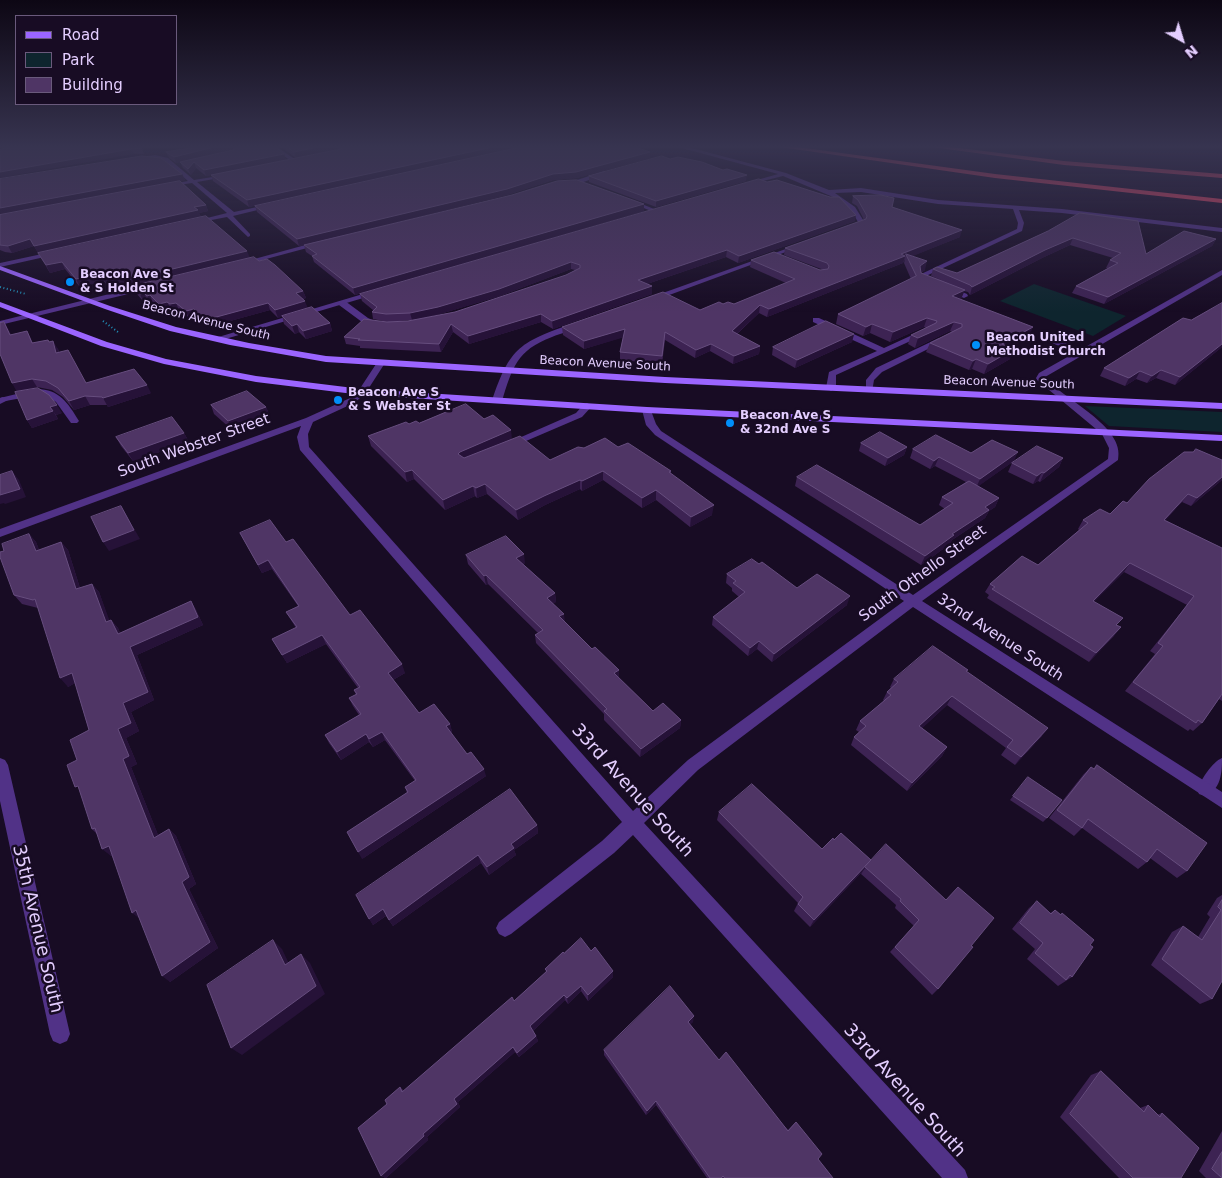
<!DOCTYPE html>
<style>
body{margin:0}
#map{position:relative;width:1222px;height:1178px;overflow:hidden;background:#180c24;font-family:"DejaVu Sans",sans-serif}
canvas{display:block}
.legend{position:absolute;left:15px;top:15px;width:162px;height:90px;box-sizing:border-box;background:#180c24;border:1px solid #6a5a7c;margin:0;padding:6px 9px;list-style:none;font-size:15px;color:#e4ceff}
.legend li{display:flex;align-items:center;gap:10px;height:25px}
.legend b{width:25px;border:1px solid #6a5a7c}
.north{position:absolute;left:1157px;top:15px;width:50px;height:50px;-webkit-text-stroke:4px #180c24;paint-order:stroke;rotate:141deg;font-size:14px;font-weight:700;line-height:20px;text-align:center;color:#e4ceff}
.north::after{content:'';display:block;margin:auto;width:18px;height:22px;background:#e4ceff;clip-path:polygon(50% 0,100% 100%,50% 72%,0 100%)}
</style>
<div id="map">
<canvas width="1222" height="1178"></canvas>
<ul class="legend">
<li><b style="height:6px;background:#9b65ff"></b>Road</li>
<li><b style="height:14px;background:#0e252e"></b>Park</li>
<li><b style="height:14px;background:#4f3565"></b>Building</li>
</ul>
<div class="north">N</div>
</div>
<script>
const c = document.querySelector('canvas').getContext('2d');
c.lineJoin = 'round';
function fillPath(path, color) {
  c.fillStyle = color;
  c.fill(path, 'evenodd');
}
function strokePath(path, color, width, dash) {
  c.strokeStyle = color;
  c.lineWidth = width;
  c.lineCap = dash ? 'butt' : 'round';
  c.setLineDash(dash || []);
  c.stroke(path);
}
function label(font, color, halo, rows, align = 'center') {
  c.font = font + ' "DejaVu Sans",sans-serif';
  c.lineWidth = 5;
  c.setLineDash([]);
  c.textBaseline = 'middle';
  c.strokeStyle = halo;
  c.fillStyle = color;
  for (const [text, x, y, turn = 0] of rows) {
    c.save();
    c.translate(x, y);
    c.rotate((+turn || 0) * Math.PI / 180);
    c.textAlign = isNaN(turn) ? turn : align;
    if (halo) c.strokeText(text, 0, 0);
    c.fillText(text, 0, 0);
    c.restore();
  }
}
const green = new Path2D(`
 M 1034,284 L 1126,316 L 1093,336 L 1000,301 Z
 M 1085,406 L 1222,412 L 1222,432 L 1109,426 Z`);
const path = new Path2D(`
 M 0,287 L 26,294
 M 103,321 L 118,332`);
const lane = new Path2D(`
 M 271,147 L 277,147 L 299,162 L 294,163 Z
 M 339,301 L 345,301 L 368,318 L 383,325 L 379,327 L 362,322 L 339,305 Z
 M 813,318 L 819,318 L 884,348 L 921,331 L 928,333 L 836,375 L 836,388 L 831,391 L 826,388 L 829,372 L 877,351 L 813,322 Z
 M 939,338 L 946,340 L 882,372 L 874,380 L 872,392 L 866,392 L 866,380 L 876,368 Z
 M 1052,339 L 1058,339 L 1086,352 L 1079,354 L 1052,343 Z
 M 37,389 C 59,389 68,403 79,421 L 77,423 L 71,423 L 56,402 L 44,394 L 0,402 L 0,398 Z
 M 587,403 L 592,406 L 582,417 L 512,447 L 504,447 L 503,445 L 576,413 L 584,404 Z
 M 1222,758 C 1222,773 1221,790 1205,796 L 1199,794 L 1197,789 C 1202,779 1212,762 1222,758 Z`);
const street = new Path2D(`
 M 678,147 L 688,147 L 786,173 L 829,190 L 861,188 L 938,200 L 1062,209 L 1222,228 L 1222,232 L 1062,213 L 1019,210 L 1024,223 L 1022,231 L 926,276 L 967,294 L 968,296 L 964,298 L 919,280 L 919,275 L 1017,229 L 1018,223 L 1013,209 L 938,204 L 861,192 L 835,193 L 855,207 L 865,223 L 848,231 L 846,230 L 846,228 L 858,222 L 851,210 L 833,197 L 783,176 L 743,186 L 743,184 L 778,174 Z
 M 155,155 L 168,158 L 194,180 L 231,174 L 231,176 L 197,182 L 234,212 L 271,204 L 274,206 L 233,216 L 250,234 L 250,236 L 248,237 L 227,217 L 191,224 L 191,222 L 227,213 L 192,183 L 165,187 L 165,185 L 188,181 L 164,160 L 134,158 Z
 M 604,171 L 606,174 L 578,184 L 560,182 L 577,180 Z
 M 628,200 L 632,200 L 659,211 L 654,212 L 628,202 Z
 M 320,241 L 323,243 L 322,244 L 240,266 L 236,264 Z
 M 797,245 L 802,246 L 653,301 L 646,299 Z
 M 56,251 L 59,253 L 58,254 L 0,267 L 0,263 Z
 M 1222,270 L 1222,275 L 1045,377 C 1062,399 1126,426 1118,460 L 922,601 L 1222,792 L 1222,808 L 913,607 L 698,770 L 644,823 L 965,1170 L 968,1178 L 942,1178 L 633,835 L 614,853 L 511,934 L 505,937 L 499,934 L 496,928 L 499,922 L 602,841 L 622,822 L 300,450 L 297,437 L 301,426 L 0,537 L 0,529 L 306,418 L 348,399 L 359,390 L 378,361 L 384,361 L 385,363 L 365,394 L 354,403 L 313,422 L 308,434 L 309,447 L 633,811 L 688,760 L 904,601 L 655,435 L 646,425 L 642,410 L 644,408 L 650,408 L 656,424 L 661,431 L 913,595 L 1108,459 L 1109,448 L 1102,434 L 1037,380 L 1036,378 L 1039,373 Z
 M 150,284 L 154,286 L 153,288 L 0,325 L 0,321 Z
 M 373,291 L 380,293 L 222,340 L 215,338 Z
 M 574,323 L 581,325 C 574,331 561,333 552,337 C 517,350 512,368 502,401 L 500,403 L 494,403 L 492,401 C 510,346 521,342 574,323 Z
 M 3,397 L 8,400 L 0,404 L 0,398 Z
 M 0,758 L 5,760 L 8,765 L 70,1034 L 67,1041 L 60,1044 L 53,1041 L 50,1034 L 0,801 Z`);
const secondary = new Path2D(`
 M 0,266 L 110,306 L 176,327 L 249,343 L 326,356 L 665,377 L 1222,403 L 1222,409 L 665,383 L 326,362 L 230,345 L 170,331 L 105,309 L 0,270 Z
 M 0,302 L 107,342 L 166,359 L 256,376 L 362,389 L 647,407 L 1222,435 L 1222,441 L 647,413 L 362,395 L 256,382 L 164,364 L 101,346 L 0,307 Z`);
const highway = new Path2D(`
 M 780,147 L 798,147 L 995,174 L 1222,199 L 1222,203 L 995,178 Z
 M 932,147 L 952,147 L 1064,161 L 1222,174 L 1222,178 L 1064,165 Z`);
const wall = new Path2D(`
 M 197,147 L 275,147 L 284,154 L 286,160 L 296,158 L 281,147 L 520,147 L 249,207 L 213,181 L 211,175 L 206,176 L 196,168 L 191,175 L 183,168 L 180,162 L 233,150 L 233,149 L 176,163 L 169,158 L 166,152 Z
 M 142,148 L 144,154 L 0,150 Z
 M 650,158 L 577,178 L 553,180 L 507,195 L 340,236 L 644,204 L 644,211 L 355,295 L 314,262 L 312,256 L 306,252 L 304,245 L 299,246 L 257,212 L 255,206 Z
 M 670,159 L 746,181 L 656,207 L 589,182 L 589,176 Z
 M 182,174 L 185,180 L 180,181 L 206,205 L 208,211 L 199,213 L 201,217 L 53,249 L 250,258 L 259,261 L 303,291 L 306,298 L 303,299 L 308,309 L 330,323 L 332,331 L 306,339 L 299,332 L 295,334 L 284,324 L 282,316 L 278,318 L 270,310 L 212,326 L 207,325 L 197,316 L 189,318 L 179,310 L 173,312 L 171,309 L 163,311 L 153,303 L 150,304 L 147,300 L 143,301 L 136,293 L 133,287 L 131,287 L 126,282 L 107,285 L 104,281 L 80,287 L 65,269 L 50,273 L 34,246 L 12,253 L 5,252 L 0,250 L 0,179 Z
 M 759,179 L 855,221 L 738,263 L 726,257 L 647,284 L 652,286 L 652,294 L 553,329 L 541,322 L 469,344 L 453,332 L 441,352 L 360,348 L 360,346 L 346,344 L 344,337 L 387,322 L 408,321 L 455,312 L 566,275 L 575,270 L 571,269 L 500,296 L 440,314 L 412,320 L 388,322 L 373,319 L 372,312 L 373,310 L 362,301 L 360,294 Z
 M 853,196 L 892,207 L 960,237 L 912,256 L 925,270 L 921,273 L 941,280 L 931,276 L 933,269 L 957,273 L 1048,231 L 1146,254 L 1216,239 L 1212,246 L 1104,304 L 1072,293 L 1076,286 L 1108,268 L 1106,268 L 1110,260 L 1113,258 L 1070,245 L 1042,258 L 970,295 L 968,292 L 964,291 L 961,299 L 1029,337 L 1010,347 L 1010,359 L 984,374 L 972,369 L 969,370 L 926,352 L 930,343 L 952,332 L 950,331 L 915,348 L 908,344 L 911,335 L 926,328 L 924,327 L 890,342 L 870,333 L 863,336 L 836,324 L 838,314 L 911,279 L 904,263 L 905,259 L 903,263 L 767,317 L 759,313 L 737,334 L 760,346 L 759,354 L 733,364 L 710,351 L 695,358 L 665,340 L 662,364 L 620,360 L 620,352 L 623,337 L 584,349 L 563,335 L 562,327 L 700,310 L 723,304 L 734,304 L 786,283 L 750,267 L 751,260 L 820,270 L 824,270 L 784,255 L 785,248 L 864,220 L 857,206 L 852,203 Z
 M 4,322 L 11,335 L 27,331 L 33,343 L 48,340 L 49,342 L 58,349 L 59,352 L 86,383 L 151,393 L 108,407 L 107,405 L 90,405 L 74,410 L 63,397 L 52,390 L 37,387 L 24,390 L 62,413 L 56,415 L 58,419 L 32,428 L 27,420 L 17,391 Z
 M 854,334 L 852,342 L 795,368 L 772,355 L 773,347 Z
 M 1222,347 L 1175,385 L 1156,378 L 1147,383 L 1136,379 L 1125,386 L 1100,376 L 1104,368 Z
 M 211,405 L 266,407 L 270,416 L 231,429 L 214,414 Z
 M 484,419 L 512,439 L 550,460 L 584,448 L 618,447 L 671,471 L 671,474 L 712,515 L 690,527 L 656,500 L 642,508 L 603,480 L 582,491 L 580,489 L 545,505 L 518,520 L 487,494 L 477,498 L 475,496 L 445,510 L 414,479 L 407,482 L 371,446 L 368,436 L 419,423 Z
 M 184,433 L 189,442 L 133,461 L 121,446 L 116,437 Z
 M 861,443 L 907,447 L 904,455 L 885,466 L 859,451 Z
 M 913,449 L 971,453 L 1014,461 L 978,486 L 999,498 L 995,507 L 989,511 L 985,518 L 952,540 L 950,544 L 921,565 L 795,486 L 797,477 L 920,525 L 945,509 L 939,505 L 942,497 L 966,482 L 935,466 L 930,469 L 910,458 Z
 M 1063,458 L 1059,467 L 1040,482 L 1038,481 L 1033,484 L 1008,472 L 1012,463 Z
 M 1222,480 L 1191,506 L 1182,502 L 1165,520 L 1222,548 L 1222,701 L 1219,699 L 1202,723 L 1193,731 L 1190,729 L 1188,731 L 1125,691 L 1155,654 L 1150,651 L 1187,605 L 1124,572 L 1094,601 L 1117,625 L 1114,636 L 1089,662 L 987,598 L 989,595 L 985,592 L 990,584 L 1038,565 L 1079,530 L 1078,529 L 1083,520 L 1110,514 L 1127,503 Z
 M 240,533 L 286,542 L 350,615 L 405,673 L 393,680 L 419,713 L 450,724 L 452,732 L 450,733 L 467,754 L 486,776 L 362,859 L 407,793 L 405,787 L 415,781 L 385,740 L 373,747 L 369,742 L 341,760 L 329,743 L 325,735 L 359,715 L 353,706 L 349,698 L 356,695 L 354,690 L 358,688 L 326,644 L 287,663 L 272,639 L 296,628 L 286,612 L 298,606 L 272,569 L 262,573 Z
 M 29,534 L 36,542 L 39,550 L 61,542 L 68,550 L 80,588 L 92,584 L 99,592 L 109,621 L 111,620 L 118,628 L 120,633 L 191,601 L 196,610 L 203,625 L 137,655 L 154,700 L 131,712 L 139,731 L 126,738 L 137,764 L 131,767 L 158,835 L 169,829 L 176,836 L 196,884 L 189,889 L 218,948 L 170,982 L 139,918 L 112,856 L 111,856 L 97,834 L 92,829 L 77,760 L 89,730 L 75,683 L 68,687 L 38,608 L 22,604 L 14,595 L 4,551 Z
 M 466,555 L 525,563 L 523,564 L 555,593 L 556,602 L 553,603 L 565,622 L 619,678 L 653,711 L 681,720 L 680,728 L 640,757 L 604,720 L 604,714 L 536,643 L 535,635 L 538,633 L 488,584 L 486,585 L 468,564 Z
 M 759,564 L 797,588 L 847,605 L 772,662 L 757,649 L 748,656 L 712,625 L 713,617 L 739,597 L 732,591 L 732,588 L 726,583 L 727,574 Z
 M 966,672 L 1042,736 L 1015,765 L 1001,755 L 1006,748 L 947,705 L 922,728 L 947,747 L 942,756 L 907,791 L 851,745 L 854,737 L 859,732 L 856,730 L 860,721 L 884,701 L 883,700 L 887,692 L 891,688 L 890,687 L 894,679 Z
 M 1097,765 L 1187,871 L 1177,878 L 1150,858 L 1147,862 L 1138,869 L 1082,828 L 1074,836 L 1049,818 L 1083,775 L 1091,767 L 1093,769 Z
 M 1028,777 L 1047,818 L 1043,822 L 1010,800 Z
 M 719,812 L 822,849 L 834,840 L 871,860 L 971,946 L 938,989 L 932,995 L 890,952 L 914,926 L 895,908 L 896,905 L 861,874 L 863,871 L 810,927 L 794,911 L 798,903 L 717,820 Z
 M 537,825 L 538,833 L 514,850 L 516,855 L 489,875 L 481,863 L 393,926 L 386,916 L 373,925 L 356,895 Z
 M 1222,895 L 1222,981 L 1212,999 L 1200,1004 L 1151,965 L 1172,932 L 1183,926 L 1198,937 L 1210,917 L 1207,914 L 1217,898 Z
 M 1037,901 L 1050,913 L 1055,910 L 1090,945 L 1072,977 L 1058,986 L 1027,959 L 1035,949 L 1012,929 L 1029,908 Z
 M 591,951 L 613,977 L 588,1001 L 581,991 L 568,1004 L 565,1000 L 533,1031 L 536,1036 L 538,1041 L 519,1057 L 515,1052 L 458,1102 L 460,1107 L 427,1137 L 428,1140 L 386,1178 L 381,1176 L 387,1104 L 400,1087 L 404,1091 L 514,1001 L 546,972 L 545,969 L 564,953 Z
 M 693,1022 L 690,1024 L 719,1060 L 788,1130 L 796,1122 L 818,1159 L 833,1178 L 707,1178 L 656,1105 L 646,1115 L 604,1055 L 604,1050 Z
 M 1101,1071 L 1140,1108 L 1148,1105 L 1157,1115 L 1162,1113 L 1181,1178 L 1119,1178 L 1060,1117 L 1091,1075 Z
 M 1222,1131 L 1222,1178 L 1206,1178 L 1199,1171 Z`);
const shadedWall = new Path2D(`
 M 214,147 L 232,147 L 233,149 L 176,163 L 174,157 Z
 M 318,147 L 338,147 L 339,149 L 296,158 L 294,152 Z
 M 493,147 L 520,147 L 249,207 L 247,200 Z
 M 131,149 L 134,154 L 0,178 L 0,172 Z
 M 650,152 L 650,158 L 577,178 L 553,180 L 507,195 L 299,246 L 297,239 L 553,174 Z
 M 284,154 L 286,160 L 206,176 L 204,170 Z
 M 194,162 L 196,168 L 191,175 L 188,169 Z
 M 182,174 L 185,180 L 0,215 L 0,208 Z
 M 747,175 L 746,181 L 656,207 L 656,201 Z
 M 644,204 L 644,211 L 355,295 L 353,288 Z
 M 206,205 L 208,211 L 199,213 L 201,217 L 38,253 L 34,246 Z
 M 856,215 L 855,221 L 738,263 L 739,256 Z
 M 962,230 L 960,237 L 908,258 L 906,254 L 903,263 L 767,317 L 769,309 Z
 M 1073,238 L 1070,245 L 1042,258 L 970,295 L 972,287 L 1045,250 Z
 M 30,239 L 34,246 L 12,253 L 8,246 Z
 M 1216,239 L 1212,246 L 1104,304 L 1108,297 Z
 M 727,250 L 726,257 L 638,287 L 638,280 Z
 M 247,251 L 250,258 L 131,287 L 127,280 Z
 M 927,261 L 925,270 L 917,275 L 920,266 Z
 M 62,262 L 65,269 L 50,273 L 46,265 Z
 M 571,262 L 571,269 L 500,296 L 440,314 L 412,320 L 410,313 Z
 M 100,274 L 104,281 L 80,287 L 76,279 Z
 M 123,275 L 126,282 L 107,285 L 103,278 Z
 M 652,286 L 652,294 L 553,329 L 552,321 Z
 M 965,290 L 961,299 L 949,305 L 952,296 Z
 M 303,291 L 306,298 L 298,300 L 296,293 Z
 M 144,293 L 147,300 L 143,301 L 140,294 Z
 M 150,295 L 153,303 L 150,304 L 147,296 Z
 M 305,301 L 308,309 L 278,318 L 275,310 Z
 M 167,302 L 171,309 L 163,311 L 159,304 Z
 M 176,303 L 179,310 L 173,312 L 170,304 Z
 M 268,303 L 270,310 L 212,326 L 209,319 Z
 M 760,305 L 759,313 L 731,339 L 732,331 Z
 M 194,309 L 197,316 L 189,318 L 186,311 Z
 M 541,314 L 541,322 L 469,344 L 468,336 Z
 M 927,318 L 924,327 L 890,342 L 893,332 Z
 M 4,322 L 9,330 L 15,344 L 10,335 Z
 M 954,322 L 950,331 L 915,348 L 918,338 Z
 M 330,323 L 332,331 L 306,339 L 303,331 Z
 M 297,324 L 299,332 L 295,334 L 292,326 Z
 M 451,324 L 453,332 L 441,352 L 439,344 Z
 M 872,324 L 870,333 L 863,336 L 866,327 Z
 M 1033,327 L 1029,337 L 998,354 L 1002,344 Z
 M 625,329 L 625,337 L 584,349 L 584,341 Z
 M 854,334 L 852,342 L 795,368 L 797,360 Z
 M 53,341 L 58,349 L 61,361 L 56,353 Z
 M 711,344 L 710,351 L 695,358 L 696,350 Z
 M 1222,344 L 1222,347 L 1175,385 L 1180,377 Z
 M 760,346 L 759,354 L 733,364 L 734,356 Z
 M 1014,349 L 1010,359 L 984,374 L 988,364 Z
 M 976,359 L 972,369 L 969,370 L 973,361 Z
 M 1161,370 L 1156,378 L 1147,383 L 1152,376 Z
 M 1140,371 L 1136,379 L 1125,386 L 1129,378 Z
 M 32,379 L 37,387 L 17,392 L 12,383 Z
 M 147,385 L 151,393 L 108,407 L 103,398 Z
 M 85,396 L 90,405 L 74,410 L 69,401 Z
 M 57,405 L 62,413 L 56,415 L 50,407 Z
 M 266,407 L 270,416 L 231,429 L 228,421 Z
 M 53,411 L 58,419 L 32,428 L 27,420 Z
 M 511,430 L 512,439 L 461,461 L 458,454 L 460,452 Z
 M 184,433 L 189,442 L 133,461 L 128,453 Z
 M 907,447 L 904,455 L 885,466 L 888,458 Z
 M 1018,452 L 1014,461 L 976,488 L 980,479 Z
 M 939,457 L 935,466 L 930,469 L 934,461 Z
 M 1063,458 L 1059,467 L 1040,482 L 1044,473 Z
 M 412,470 L 414,479 L 407,482 L 405,472 Z
 M 12,471 L 19,480 L 26,497 L 5,504 L 4,503 L 0,504 L 0,495 Z
 M 603,471 L 603,480 L 582,491 L 582,481 Z
 M 1042,472 L 1038,481 L 1033,484 L 1037,476 Z
 M 1222,477 L 1222,480 L 1191,506 L 1197,498 Z
 M 580,480 L 580,489 L 545,505 L 518,520 L 516,510 L 544,496 Z
 M 485,484 L 487,494 L 477,498 L 476,488 Z
 M 473,486 L 475,496 L 445,510 L 443,500 Z
 M 656,490 L 656,500 L 642,508 L 642,498 Z
 M 1188,494 L 1182,502 L 1158,529 L 1164,520 Z
 M 999,498 L 995,507 L 989,511 L 985,518 L 952,540 L 950,544 L 921,565 L 925,556 L 985,507 Z
 M 714,505 L 712,515 L 690,527 L 691,517 Z
 M 121,506 L 140,539 L 109,551 L 103,542 Z
 M 29,534 L 36,542 L 43,560 L 36,551 Z
 M 61,542 L 68,550 L 83,598 L 76,589 Z
 M 524,554 L 525,563 L 517,567 L 516,558 Z
 M 268,560 L 272,569 L 262,573 L 258,565 Z
 M 1130,563 L 1124,572 L 1087,609 L 1093,601 Z
 M 486,575 L 488,584 L 486,585 L 484,576 Z
 M 92,584 L 99,592 L 113,630 L 106,622 Z
 M 555,593 L 556,602 L 548,606 L 547,598 Z
 M 850,596 L 847,605 L 772,662 L 774,654 Z
 M 191,601 L 196,610 L 203,625 L 137,655 L 154,700 L 131,712 L 139,731 L 126,738 L 137,764 L 131,767 L 162,845 L 154,838 L 123,759 L 118,729 L 123,703 L 130,647 Z
 M 564,614 L 565,622 L 559,616 Z
 M 111,620 L 118,628 L 124,642 L 118,634 Z
 M 1121,627 L 1114,636 L 1089,662 L 1096,653 Z
 M 322,635 L 326,644 L 287,663 L 282,655 Z
 M 759,641 L 757,649 L 748,656 L 750,648 Z
 M 402,664 L 405,673 L 391,681 L 388,673 Z
 M 619,670 L 619,678 L 614,673 Z
 M 72,673 L 79,681 L 68,687 L 60,678 Z
 M 952,696 L 947,705 L 915,735 L 919,726 Z
 M 681,720 L 680,728 L 640,757 L 641,749 Z
 M 450,724 L 452,732 L 448,734 L 446,726 Z
 M 1048,728 L 1042,736 L 1015,765 L 1021,757 Z
 M 382,732 L 385,740 L 373,747 L 369,739 Z
 M 366,734 L 369,742 L 341,760 L 337,752 Z
 M 947,747 L 942,756 L 907,791 L 912,783 Z
 M 484,769 L 486,776 L 362,859 L 358,852 Z
 M 537,825 L 538,833 L 514,850 L 516,855 L 489,875 L 487,867 L 511,844 Z
 M 169,829 L 176,836 L 196,884 L 189,889 L 218,948 L 170,982 L 162,976 Z
 M 109,846 L 117,853 L 111,856 L 102,849 Z
 M 478,855 L 481,863 L 393,926 L 389,920 Z
 M 871,860 L 863,871 L 810,927 L 814,920 Z
 M 383,909 L 387,915 L 373,925 L 369,919 Z
 M 136,910 L 140,919 L 132,913 Z
 M 273,940 L 282,949 L 294,974 L 285,965 Z
 M 301,954 L 310,963 L 325,994 L 242,1055 L 231,1048 Z
 M 613,971 L 613,977 L 588,1001 L 588,995 Z
 M 581,986 L 581,991 L 568,1004 L 567,998 Z
 M 564,995 L 565,1000 L 532,1032 L 530,1026 Z
 M 694,1016 L 693,1022 L 687,1028 L 688,1022 Z
 M 536,1036 L 538,1041 L 519,1057 L 517,1053 Z
 M 513,1047 L 515,1052 L 458,1102 L 460,1107 L 427,1137 L 428,1140 L 386,1178 L 381,1176 L 423,1134 L 454,1099 Z
 M 656,1101 L 656,1105 L 646,1115 L 647,1111 Z`);
const building = new Path2D(`
 M 11,147 L 141,147 L 142,148 L 131,149 L 0,172 L 0,150 Z
 M 197,147 L 214,147 L 174,157 L 166,152 Z
 M 235,147 L 275,147 L 284,154 L 204,170 L 194,162 L 188,169 L 180,162 L 233,150 Z
 M 288,147 L 318,147 L 294,152 Z
 M 342,147 L 493,147 L 247,200 L 211,175 L 341,149 Z
 M 521,147 L 635,147 L 650,152 L 576,172 L 553,174 L 507,189 L 297,239 L 255,206 Z
 M 142,156 L 161,158 L 182,174 L 0,208 L 0,179 Z
 M 662,156 L 670,159 L 678,157 L 702,162 L 723,170 L 727,169 L 747,175 L 656,201 L 589,176 Z
 M 759,179 L 767,182 L 777,180 L 830,197 L 839,197 L 856,215 L 739,256 L 727,250 L 638,280 L 652,286 L 552,321 L 541,314 L 468,336 L 451,324 L 439,344 L 358,340 L 360,339 L 344,337 L 364,319 L 387,322 L 408,321 L 455,312 L 566,275 L 580,268 L 580,265 L 571,262 L 499,289 L 438,307 L 410,313 L 386,314 L 372,312 L 377,307 L 360,294 Z
 M 577,180 L 644,204 L 353,288 L 312,256 L 317,254 L 304,245 L 512,195 L 557,181 Z
 M 180,181 L 206,205 L 194,207 L 198,210 L 34,246 L 30,239 L 8,246 L 0,245 L 0,215 Z
 M 881,195 L 894,198 L 892,207 L 962,230 L 901,254 L 905,256 L 769,309 L 760,305 L 732,331 L 760,346 L 734,356 L 711,344 L 696,350 L 665,332 L 662,356 L 620,352 L 625,329 L 584,341 L 562,327 L 663,292 L 700,310 L 719,302 L 723,304 L 728,302 L 734,304 L 795,279 L 751,260 L 774,252 L 820,270 L 828,269 L 829,266 L 827,263 L 785,248 L 866,219 L 867,216 L 858,200 L 853,196 Z
 M 1080,213 L 1138,221 L 1146,254 L 1184,231 L 1216,239 L 1108,297 L 1076,286 L 1118,263 L 1110,260 L 1121,253 L 1073,238 L 1045,250 L 972,287 L 970,285 L 933,269 L 937,267 L 957,273 L 1048,231 Z
 M 206,216 L 247,251 L 127,280 L 123,275 L 103,278 L 100,274 L 76,279 L 62,262 L 46,265 L 38,253 Z
 M 906,254 L 927,261 L 920,266 L 921,273 L 965,290 L 952,296 L 1033,327 L 1002,344 L 1014,349 L 988,364 L 976,359 L 973,361 L 930,343 L 962,327 L 962,324 L 954,322 L 918,338 L 911,335 L 936,323 L 937,321 L 927,318 L 893,332 L 872,324 L 866,327 L 838,314 L 916,276 Z
 M 254,257 L 259,261 L 267,259 L 275,265 L 303,291 L 296,293 L 305,301 L 275,310 L 268,303 L 209,319 L 203,318 L 194,309 L 186,311 L 176,303 L 170,304 L 167,302 L 159,304 L 150,295 L 147,296 L 144,293 L 140,294 L 133,286 Z
 M 1222,303 L 1222,344 L 1180,377 L 1161,370 L 1152,376 L 1140,371 L 1129,378 L 1104,368 L 1183,318 L 1191,320 Z
 M 312,307 L 330,323 L 303,331 L 297,324 L 292,326 L 282,316 Z
 M 826,321 L 854,334 L 797,360 L 773,347 Z
 M 4,322 L 10,335 L 27,331 L 32,343 L 48,340 L 49,342 L 53,341 L 56,353 L 68,350 L 86,383 L 134,369 L 147,385 L 103,398 L 102,397 L 85,396 L 69,401 L 58,388 L 46,381 L 32,379 L 12,383 L 0,354 L 0,323 Z
 M 38,388 L 49,395 L 57,405 L 50,407 L 53,411 L 27,420 L 15,392 Z
 M 247,391 L 266,407 L 228,421 L 211,405 Z
 M 466,404 L 484,419 L 493,415 L 511,430 L 460,452 L 458,454 L 464,458 L 520,436 L 550,460 L 578,447 L 584,448 L 605,438 L 618,447 L 628,443 L 671,471 L 669,472 L 714,505 L 691,517 L 656,490 L 642,498 L 603,471 L 582,481 L 580,480 L 544,496 L 516,510 L 485,484 L 476,488 L 473,486 L 443,500 L 412,470 L 405,472 L 368,436 L 406,422 L 409,424 L 416,421 L 419,423 Z
 M 172,417 L 184,433 L 128,453 L 116,437 Z
 M 880,432 L 907,447 L 888,458 L 861,443 Z
 M 936,435 L 971,453 L 992,440 L 1018,452 L 980,479 L 939,457 L 934,461 L 913,449 Z
 M 1037,446 L 1063,458 L 1044,473 L 1042,472 L 1037,476 L 1012,463 Z
 M 1196,449 L 1222,460 L 1222,477 L 1197,498 L 1188,494 L 1164,520 L 1222,548 L 1222,694 L 1202,723 L 1198,720 L 1196,723 L 1133,682 L 1163,646 L 1158,643 L 1194,596 L 1130,563 L 1093,601 L 1123,618 L 1116,625 L 1121,627 L 1096,653 L 992,589 L 995,587 L 990,584 L 1022,556 L 1038,565 L 1088,523 L 1083,520 L 1100,509 L 1110,514 L 1123,501 L 1127,503 L 1149,479 L 1184,452 L 1193,452 Z
 M 817,465 L 920,525 L 953,503 L 942,497 L 969,481 L 999,498 L 985,507 L 989,510 L 952,534 L 954,535 L 925,556 L 797,477 Z
 M 12,471 L 20,489 L 0,495 L 0,475 Z
 M 121,506 L 134,530 L 103,542 L 91,517 Z
 M 270,520 L 286,542 L 293,539 L 350,615 L 360,610 L 402,664 L 388,673 L 419,713 L 434,704 L 450,724 L 446,726 L 467,754 L 471,752 L 484,769 L 358,852 L 347,832 L 408,792 L 405,787 L 416,780 L 382,732 L 369,739 L 366,734 L 337,752 L 325,735 L 361,714 L 349,698 L 357,694 L 354,690 L 360,687 L 322,635 L 282,655 L 272,639 L 297,627 L 286,612 L 299,606 L 268,560 L 258,565 L 240,533 Z
 M 29,534 L 36,551 L 61,542 L 76,589 L 92,584 L 106,622 L 111,620 L 118,634 L 191,601 L 198,617 L 130,647 L 148,692 L 123,703 L 131,723 L 118,729 L 129,756 L 123,759 L 154,838 L 169,829 L 189,877 L 182,882 L 210,942 L 162,976 L 136,910 L 132,913 L 109,846 L 102,849 L 95,828 L 92,829 L 78,786 L 75,787 L 67,765 L 77,760 L 70,740 L 89,730 L 72,673 L 60,678 L 35,599 L 33,600 L 14,595 L 0,557 L 0,552 L 4,551 L 2,544 Z
 M 506,536 L 524,554 L 516,558 L 555,593 L 547,598 L 564,614 L 559,616 L 592,649 L 595,647 L 619,670 L 614,673 L 653,711 L 663,703 L 681,720 L 641,749 L 604,711 L 607,709 L 535,635 L 543,630 L 486,575 L 484,576 L 466,555 Z
 M 752,559 L 759,564 L 762,562 L 797,588 L 817,574 L 850,596 L 774,654 L 759,641 L 750,648 L 713,617 L 745,592 L 733,583 L 736,581 L 727,574 Z
 M 933,646 L 968,670 L 966,671 L 1048,728 L 1021,757 L 1007,747 L 1013,740 L 952,696 L 919,726 L 947,747 L 912,783 L 854,737 L 866,726 L 860,721 L 891,695 L 887,692 L 898,682 L 894,679 Z
 M 1097,765 L 1207,843 L 1187,871 L 1157,849 L 1147,862 L 1088,819 L 1082,828 L 1057,810 L 1091,767 L 1094,769 Z
 M 1028,777 L 1062,800 L 1047,818 L 1013,796 Z
 M 752,784 L 822,849 L 833,838 L 834,840 L 841,833 L 871,860 L 814,920 L 798,904 L 803,897 L 719,812 Z
 M 510,789 L 537,825 L 511,844 L 514,848 L 487,867 L 478,855 L 389,920 L 383,909 L 369,919 L 356,895 Z
 M 886,844 L 946,900 L 958,887 L 994,918 L 971,946 L 973,947 L 938,989 L 895,947 L 919,920 L 900,901 L 901,899 L 865,867 Z
 M 1222,900 L 1222,981 L 1212,999 L 1162,959 L 1183,926 L 1202,940 L 1221,910 L 1218,907 Z
 M 1037,901 L 1051,914 L 1055,910 L 1061,915 L 1062,913 L 1094,940 L 1090,945 L 1093,947 L 1072,977 L 1070,975 L 1066,980 L 1035,953 L 1043,943 L 1020,923 Z
 M 581,938 L 591,951 L 595,947 L 613,971 L 588,995 L 581,986 L 567,998 L 564,995 L 530,1026 L 536,1036 L 517,1053 L 513,1047 L 454,1099 L 457,1104 L 423,1134 L 424,1136 L 381,1176 L 358,1128 L 387,1104 L 385,1100 L 400,1087 L 402,1092 L 512,997 L 514,1001 L 547,971 L 545,969 L 563,952 L 564,953 Z
 M 273,940 L 285,965 L 301,954 L 316,986 L 231,1048 L 207,985 Z
 M 670,986 L 694,1016 L 688,1022 L 719,1060 L 726,1052 L 788,1131 L 796,1122 L 822,1154 L 818,1159 L 833,1178 L 725,1178 L 723,1176 L 721,1178 L 710,1178 L 656,1101 L 647,1111 L 604,1050 Z
 M 1101,1071 L 1144,1112 L 1148,1105 L 1160,1117 L 1162,1113 L 1199,1148 L 1181,1178 L 1133,1178 L 1070,1114 Z
 M 1222,1152 L 1222,1178 L 1212,1169 Z`);
const markers = [
 [70,282,5,"#008ff9"],
 [976,345,5,"#008ff9"],
 [338,400,5,"#008ff9"],
 [730,423,5,"#008ff9"]
];
const farPoinames = [
 ["Beacon Ave S",80,275],
 ["& S Holden St",80,289],
 ["Beacon United",986,338],
 ["Methodist Church",986,352],
 ["Beacon Ave S",348,393],
 ["& S Webster St",348,407],
 ["Beacon Ave S",740,416],
 ["& 32nd Ave S",740,430]
];
const farStreetnames = [
 ["Beacon Avenue South",206,321,14],
 ["Beacon Avenue South",605,364,3],
 ["Beacon Avenue South",1009,383,2]
];
const streetNames = [
 ["South Webster Street",194,446,-20],
 ["South Othello Street",923,574,-36],
 ["32nd Avenue South",1000,638,33]
];
const nearStreetnames = [
 ["33rd Avenue South",632,791,48],
 ["35th Avenue South",37,929,77],
 ["33rd Avenue South",904,1091,48]
];
fillPath(green, '#0e252e');
strokePath(path, '#2295bf', 2, [1, 2.5]);
fillPath(lane, '#513287');
fillPath(street, '#513287');
fillPath(secondary, '#9b65ff');
fillPath(highway, '#ff4965');
fillPath(wall, '#3d2353');
fillPath(shadedWall, '#261238');
fillPath(building, '#4f3565');
strokePath(building, '#664d7e', 1);
const sky = c.createLinearGradient(0, 0, 0, 312);
sky.addColorStop(0, '#0d0714');
sky.addColorStop(0.47, '#373450');
sky.addColorStop(1, '#37345000');
c.fillStyle = sky;
c.fillRect(0, 0, 1222, 312);
for (const [x, y, r, color] of markers) {
  const dot = new Path2D();
  dot.arc(x, y, r, 0, 2 * Math.PI);
  c.fillStyle = color;
  c.fill(dot);
  strokePath(dot, '#180c24', 2);
}
label('bold 12px', '#e4ceff', '#180c24', farPoinames, 'left');
label('12px', '#e4ceff', '#180c24', farStreetnames);
label('15px', '#e4ceff', '#180c24', streetNames);
label('18px', '#e4ceff', '#180c24', nearStreetnames);
</script>
